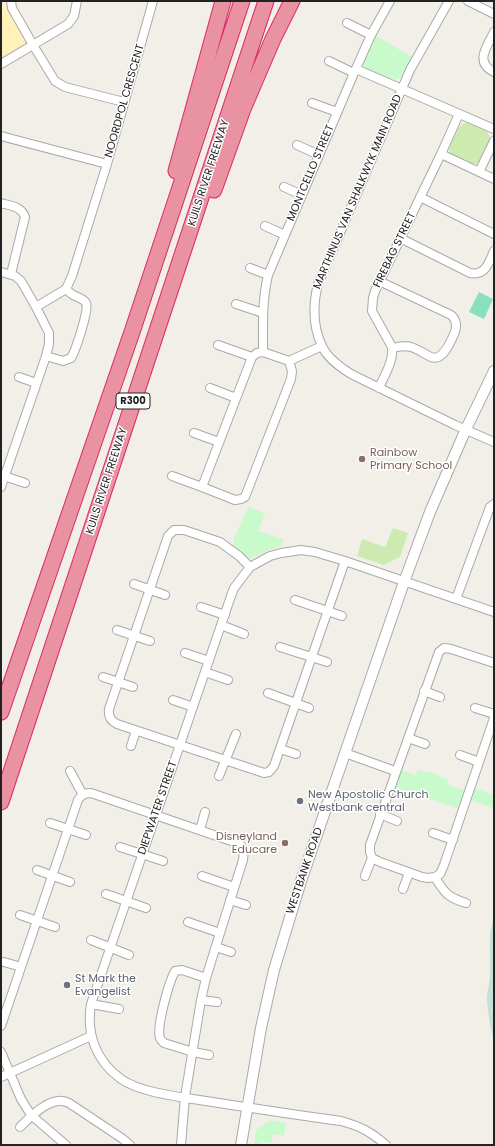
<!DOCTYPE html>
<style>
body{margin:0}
#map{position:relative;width:495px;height:1146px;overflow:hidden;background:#f2efe9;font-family:Poppins,sans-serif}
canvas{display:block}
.frame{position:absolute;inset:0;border:2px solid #222;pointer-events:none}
</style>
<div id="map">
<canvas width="495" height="1146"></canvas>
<div class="frame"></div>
</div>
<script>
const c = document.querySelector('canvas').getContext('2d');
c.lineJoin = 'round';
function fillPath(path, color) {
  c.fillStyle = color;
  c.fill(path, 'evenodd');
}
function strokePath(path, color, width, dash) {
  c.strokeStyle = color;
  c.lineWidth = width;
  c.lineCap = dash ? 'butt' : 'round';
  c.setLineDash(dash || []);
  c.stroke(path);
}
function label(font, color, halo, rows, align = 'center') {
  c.font = font + ' Poppins,sans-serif';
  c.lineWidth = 3;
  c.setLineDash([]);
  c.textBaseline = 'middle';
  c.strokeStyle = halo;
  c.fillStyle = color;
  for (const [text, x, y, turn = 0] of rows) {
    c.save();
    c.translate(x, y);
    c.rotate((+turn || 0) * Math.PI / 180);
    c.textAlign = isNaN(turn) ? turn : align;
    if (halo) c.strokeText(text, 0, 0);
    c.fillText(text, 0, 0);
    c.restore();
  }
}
const grass = new Path2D(`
 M 466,122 L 469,122 L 486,130 L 490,137 L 489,142 L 480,161 L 476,164 L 471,164 L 452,155 L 449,151 L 450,145 L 459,127 Z
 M 393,528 L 408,533 L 400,557 L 384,565 L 357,556 L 362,539 L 385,547 Z`);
const wetland = new Path2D(`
 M 494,918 L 494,1044 C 491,1030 488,1015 487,1001 C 487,991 490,983 490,973 C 491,956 487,934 494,918 Z`);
const sand = new Path2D(`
 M 1,4 L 8,6 L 27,42 L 26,45 L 1,61 Z`);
const park = new Path2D(`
 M 375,35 L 412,57 C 409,62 407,69 403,74 C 395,87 376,74 366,69 C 364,67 363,66 363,63 C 362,56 372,42 375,35 Z
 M 248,507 L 265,513 L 258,531 L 283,539 L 281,546 L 274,548 L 251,558 C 244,558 238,550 233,545 L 234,538 L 241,524 Z
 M 400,769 L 416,775 L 418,770 L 433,773 L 448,780 L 447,784 L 467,791 L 460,809 L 393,787 Z
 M 474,788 L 494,795 L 493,808 L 470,800 Z
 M 270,1120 L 286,1123 L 284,1136 L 273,1134 L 271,1143 L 262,1142 L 262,1145 L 254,1145 L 256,1130 Z`);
const pitch = new Path2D(`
 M 479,292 L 493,299 L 484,319 L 469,312 Z`);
const minor = new Path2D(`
 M 11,1 L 12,8 L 33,45 L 55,81 L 65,87 L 124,102
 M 449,1 L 410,70 L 318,284 C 313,304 313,327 322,346 C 327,358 340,367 351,374 L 455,425 L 494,442
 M 468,1 L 494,14
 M 347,23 L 371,35
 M 494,32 C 487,47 474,62 494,72
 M 329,61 L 354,73
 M 1,64 L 68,24 L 74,16 L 77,1
 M 356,69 L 494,129
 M 312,103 L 337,112
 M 1,136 L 107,164
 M 297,145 L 319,155
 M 441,154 L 494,179
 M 479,172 L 494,141
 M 284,187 L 302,195
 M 420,197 L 494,234
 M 1,203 C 11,206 21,206 25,217 L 11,274
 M 265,226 L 285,235
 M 400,238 L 470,273 C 486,276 489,262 494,251
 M 250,268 L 268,275
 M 1,272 L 15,276 L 21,281 L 36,307 L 49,333 L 49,344 L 46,356 L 1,487
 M 379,281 L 451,315 C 456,319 457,325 455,332 C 451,341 443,362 431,357 C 424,354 418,349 411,347 C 405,345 398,347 392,348
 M 236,304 L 263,313
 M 36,307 L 66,289 L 72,276 L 107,164 L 153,1
 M 218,345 L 252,357
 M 263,352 C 263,326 262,300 268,275 L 354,73 L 371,35 L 390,1
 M 46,356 L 63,361 L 71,358 C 75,352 90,308 86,303 C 84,299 77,297 73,295 C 70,293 68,291 66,289
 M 289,361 L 263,352 L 257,353 L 252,357 L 202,487 L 235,500 L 241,499 L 245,497 L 291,379 L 292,371 L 289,361 L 322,346
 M 19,377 L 36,383
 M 210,388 L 236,398
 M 379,388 C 384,376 394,361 392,347 L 372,311 L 373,298 L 375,291 L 441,154 L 459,114
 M 194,433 L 219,442
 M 4,476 L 25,483
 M 172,476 L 202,487
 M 250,567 L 239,556 L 220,542 L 184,530 L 174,530 L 168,536 L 109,709 C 108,716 111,721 117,724 L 264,773 L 269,772 L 274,766 L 345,561
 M 134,584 L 165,595
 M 456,599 L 490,507 L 494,504
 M 295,600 L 342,616
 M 201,607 L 225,615
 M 221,625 L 244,634
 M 117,630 L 150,641
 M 280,647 L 327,662
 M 185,653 L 209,661
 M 205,672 L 228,680
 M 103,677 L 133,687
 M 424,691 L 440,697
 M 268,693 L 309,708
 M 173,700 L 193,707
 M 475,708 L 494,714
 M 408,738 L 425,744
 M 131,746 L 136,731
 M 280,749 L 296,754
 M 345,753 L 395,771
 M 460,755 L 479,762
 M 70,771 L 83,795
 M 219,776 L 236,734
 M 380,814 L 397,821
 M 50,823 L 86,835
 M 200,830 L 205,812
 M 433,833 L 453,840
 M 120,847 L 163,861
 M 37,870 L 70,882
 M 202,876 L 234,887
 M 365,876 L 372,858
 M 435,877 L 428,878 L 422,877 L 380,862 L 372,858 L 370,852 L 370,845 L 439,652 L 444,648 L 451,649 L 494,663
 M 403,889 L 409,873
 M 106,894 L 146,908
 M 230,900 L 246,905
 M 466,903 C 449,898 444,893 435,877 L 440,874 L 444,865 L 494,718
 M 20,915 L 55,927
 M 188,922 L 220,933
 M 91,940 L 129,955
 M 216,947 L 231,952
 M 4,962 L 21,967
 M 206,978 L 182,970 L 175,971 C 169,982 156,1027 160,1038 C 161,1041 162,1041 164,1043 L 193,1052 L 209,1055
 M 201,1000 L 217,1002
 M 91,1004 L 119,1009
 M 1,1026 L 78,800 C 81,795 85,793 91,793 L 240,844 C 244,848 244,854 243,860 L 220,933 L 206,978 L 201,1000 L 185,1097 L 181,1145
 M 1,1052 L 21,1099 L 31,1115 L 66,1145
 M 1,1077 L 91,1036
 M 20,1127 C 31,1116 52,1094 69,1103 L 123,1139 L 130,1145
 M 386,1145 C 371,1132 360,1126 341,1121 C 296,1115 251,1108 206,1101 C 181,1097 141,1093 121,1079 C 96,1061 86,1034 91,1004 L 231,596 L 234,588 L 250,567 L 270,556 L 281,553 L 301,550 L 315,552 L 345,561 L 494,612`);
const tertiary = new Path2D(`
 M 241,1145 L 261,1028 L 274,970 L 301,881 L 404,582 L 430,512 L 466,429 L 494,371`);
const motorway = new Path2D(`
 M 176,171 L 223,1
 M 214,190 L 243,109 L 273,39 L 292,1
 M 1,712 L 132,332 L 242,1
 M 1,802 L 266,1`);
const markers = [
 [362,459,4,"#8d6e63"],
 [300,801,4,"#6b7280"],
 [285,843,4,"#8d6e63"],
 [67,985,4,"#6b7280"]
];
const shields = [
 [133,401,34]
];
const shieldNames = [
 ["R300",133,401]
];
const streetNames = [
 ["NOORDPOL CRESCENT",125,101,-74],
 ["KUILS RIVER FREEWAY",209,173,-72],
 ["MONTCELLO STREET",311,173,-67],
 ["MARTHINUS VAN SHALKWYK MAIN ROAD",358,192,-67],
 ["FIREBAG STREET",395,250,-64],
 ["KUILS RIVER FREEWAY",107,481,-72],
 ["DIEPWATER STREET",158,808,-71],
 ["WESTBANK ROAD",305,871,-71]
];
const educationNames = [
 ["Rainbow",370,453],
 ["Primary School",370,466],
 ["Disneyland",277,837,"right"],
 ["Educare",277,850,"right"]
];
const worshipNames = [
 ["New Apostolic Church",308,795],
 ["Westbank central",308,808],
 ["St Mark the",75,979],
 ["Evangelist",75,992]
];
fillPath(grass, '#cdebb0');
fillPath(wetland, '#c6e0d4');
fillPath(sand, '#fff1ba');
fillPath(park, '#c8facc');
fillPath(pitch, '#88e0be');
strokePath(minor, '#a9a9a9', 10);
strokePath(tertiary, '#a9a9a9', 12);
strokePath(motorway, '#dc2a67', 17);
strokePath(minor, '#fff', 8);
strokePath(tertiary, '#fff', 10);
strokePath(motorway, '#e892a2', 15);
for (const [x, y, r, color] of markers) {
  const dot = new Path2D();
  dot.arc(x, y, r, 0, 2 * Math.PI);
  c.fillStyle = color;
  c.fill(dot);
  strokePath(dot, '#fff', 1.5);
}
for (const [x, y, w] of shields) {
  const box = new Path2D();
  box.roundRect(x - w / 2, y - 8, w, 16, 3);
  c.fillStyle = '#fff';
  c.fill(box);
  strokePath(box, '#222', 1);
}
label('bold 10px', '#222', null, shieldNames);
label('11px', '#222', '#fff', streetNames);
label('11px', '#785e54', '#fff', educationNames, 'left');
label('11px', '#5b616d', '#fff', worshipNames, 'left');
</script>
